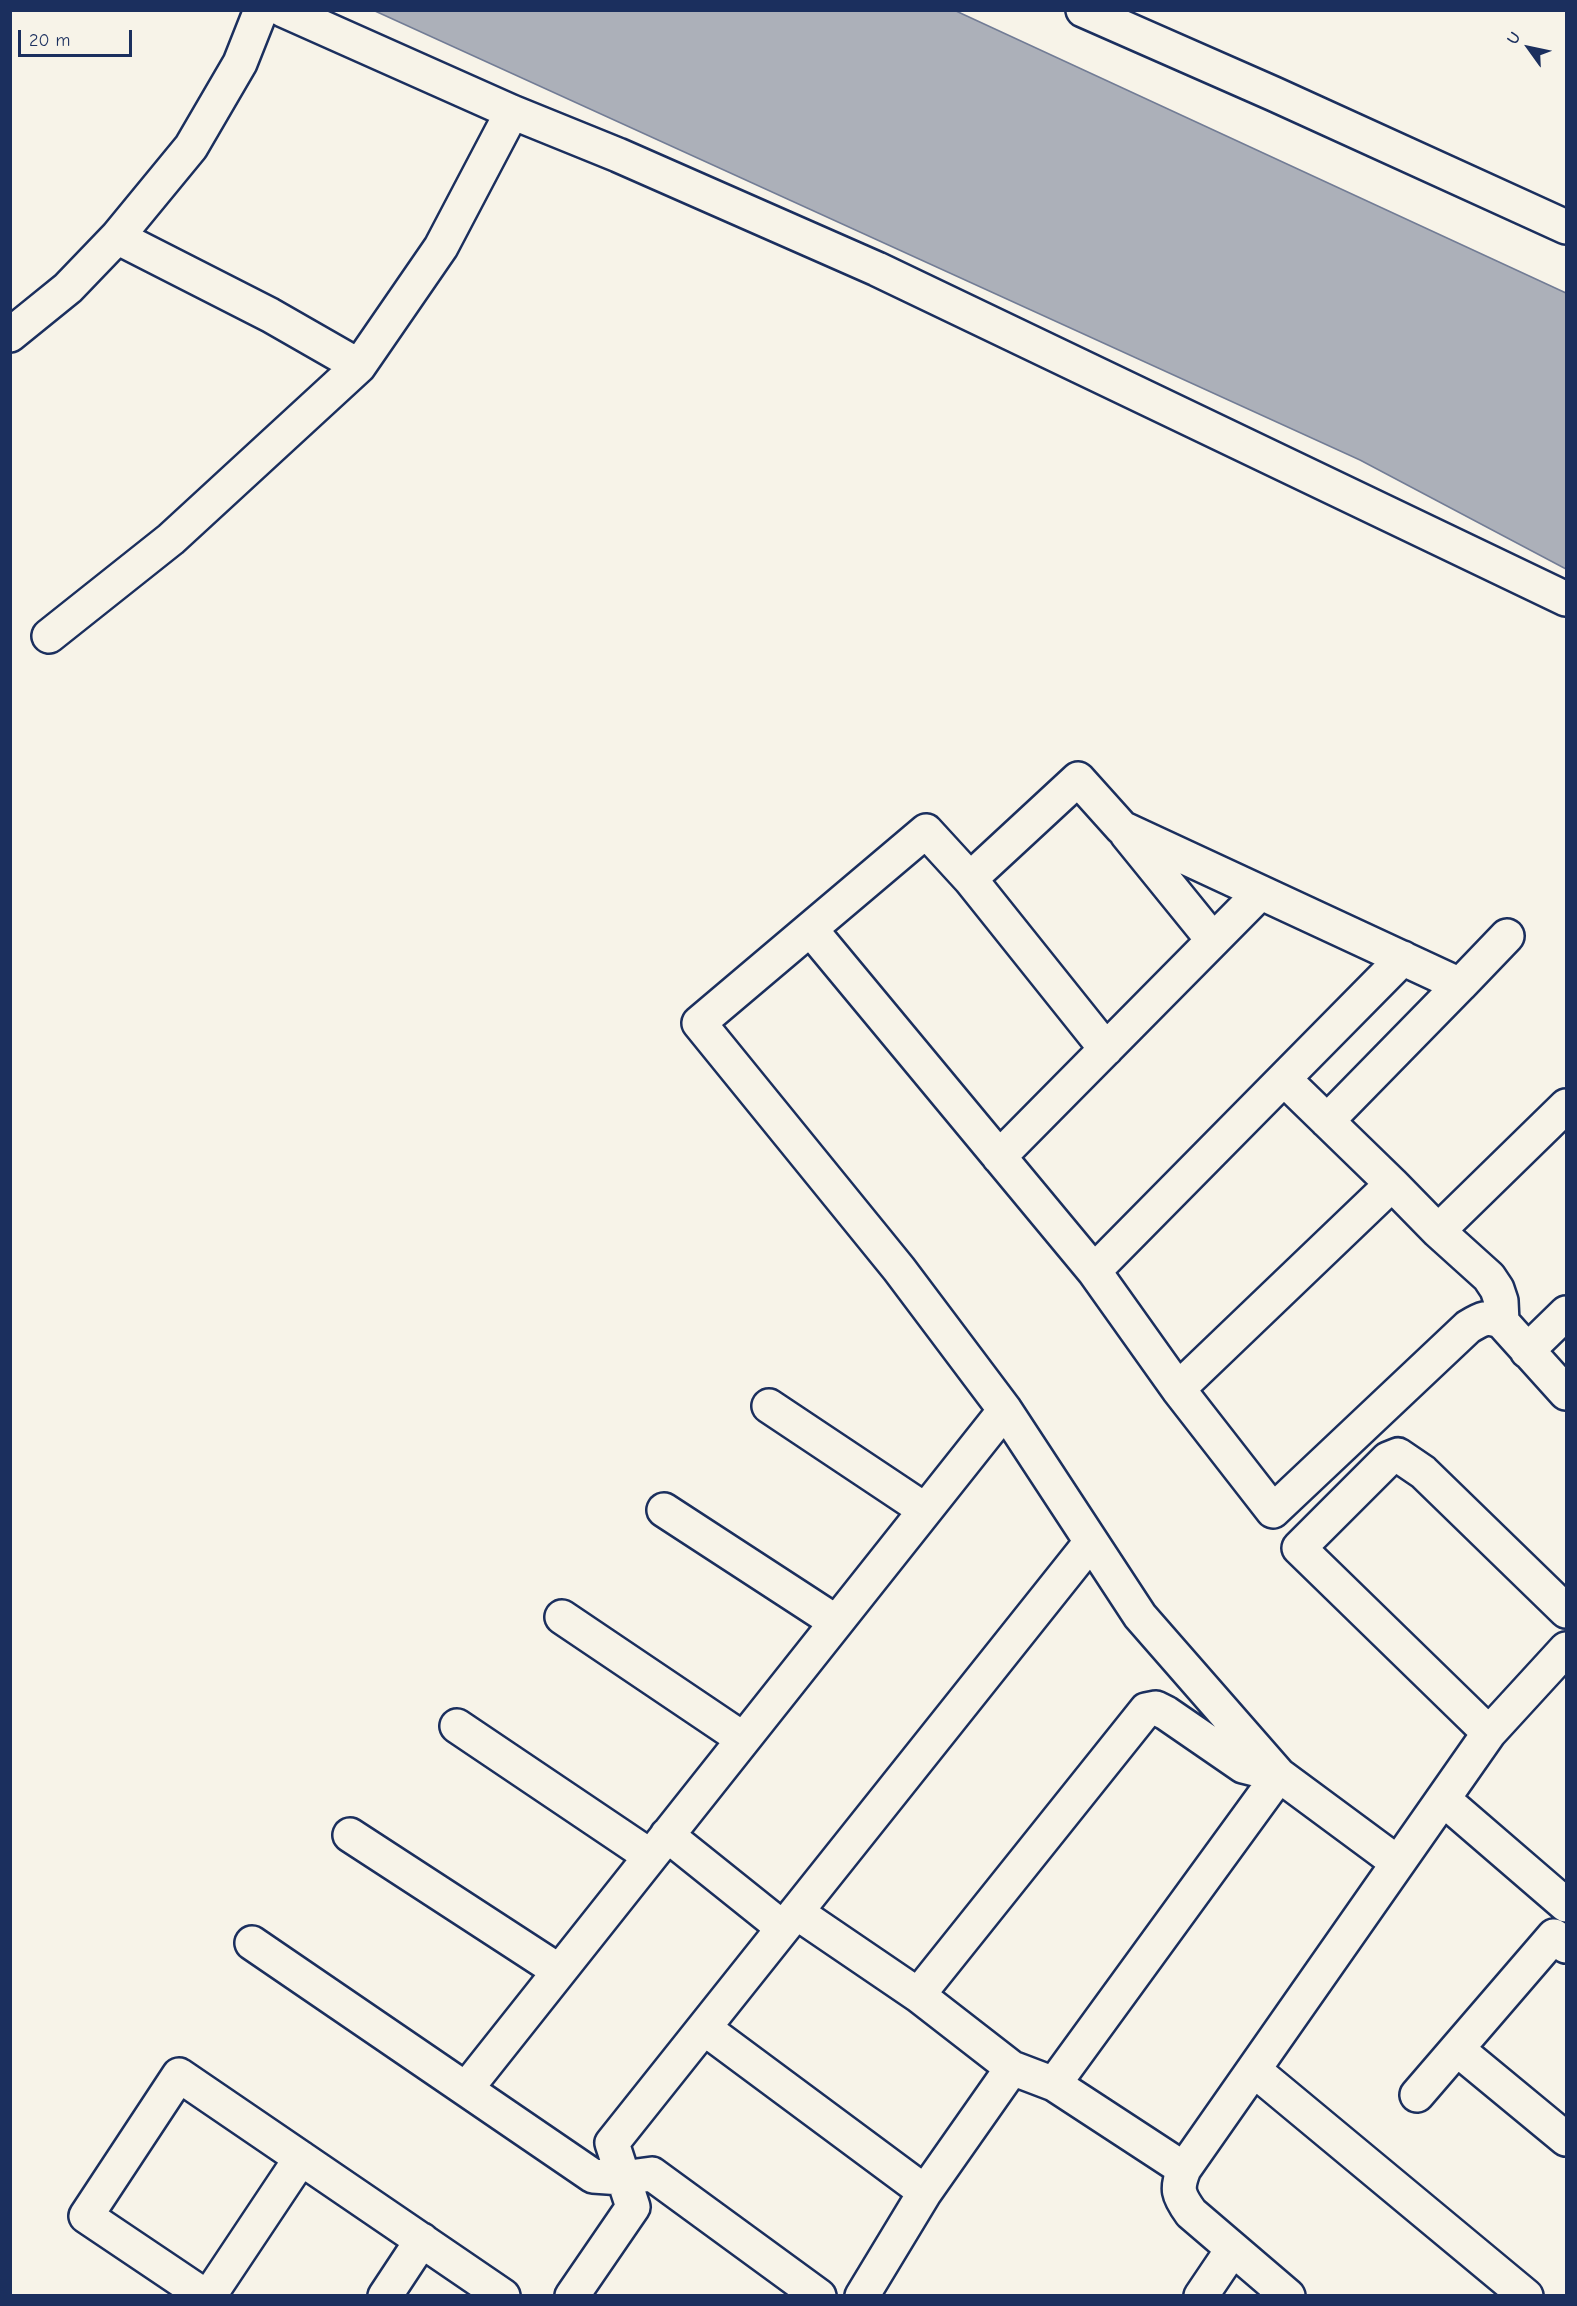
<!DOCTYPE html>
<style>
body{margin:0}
#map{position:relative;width:1577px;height:2306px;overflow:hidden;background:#f7f3e8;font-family:"Comic Neue",sans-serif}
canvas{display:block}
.frame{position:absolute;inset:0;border:12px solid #1b2f5e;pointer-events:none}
.north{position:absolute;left:1499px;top:18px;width:60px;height:60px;-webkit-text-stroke:4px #f7f3e8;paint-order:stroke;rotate:303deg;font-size:16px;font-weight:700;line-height:24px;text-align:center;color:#1b2f5e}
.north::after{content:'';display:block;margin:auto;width:21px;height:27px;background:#1b2f5e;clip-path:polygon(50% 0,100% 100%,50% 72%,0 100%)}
.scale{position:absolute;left:18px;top:30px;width:114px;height:27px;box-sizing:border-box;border:3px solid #1b2f5e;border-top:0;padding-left:8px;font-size:18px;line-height:21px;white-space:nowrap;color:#1b2f5e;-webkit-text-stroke:4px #f7f3e8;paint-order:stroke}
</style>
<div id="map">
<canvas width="1577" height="2306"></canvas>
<div class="frame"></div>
<div class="north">U</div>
<div class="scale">20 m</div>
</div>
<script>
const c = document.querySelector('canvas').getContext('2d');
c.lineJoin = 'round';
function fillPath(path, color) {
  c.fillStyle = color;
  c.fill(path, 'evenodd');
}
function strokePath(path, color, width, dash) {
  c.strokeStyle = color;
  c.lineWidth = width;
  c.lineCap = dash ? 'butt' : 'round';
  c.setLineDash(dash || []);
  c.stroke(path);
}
const water = new Path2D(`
 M 375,11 L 956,11 L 1566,293 L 1566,569 L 1360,460 Z`);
const minor = new Path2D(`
 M 283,10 L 512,112 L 618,155 L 877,269 L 1566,599
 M 1083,10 L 1274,94 L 1566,227
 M 117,237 L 270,315 L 359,366
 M 10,335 L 68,288 L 117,237 L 191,147 L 240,63 L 261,10
 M 49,636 L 171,539 L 359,366 L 441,247 L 512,112
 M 1127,834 L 1213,940
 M 970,879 L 1106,1049
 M 811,930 L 1094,1271 L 1178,1389 L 1273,1511 L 1468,1327 C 1481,1319 1488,1315 1502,1322
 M 1284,1079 L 1392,1184
 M 1327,1121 L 1460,985
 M 999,1157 L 1260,893
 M 1438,1231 L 1566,1106
 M 1094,1271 L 1403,958
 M 1527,1351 L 1566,1313
 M 1178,1389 L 1392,1184 L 1438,1231 L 1489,1277 L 1497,1289 L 1501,1301 L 1502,1322 L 1566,1393
 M 769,1406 L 925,1510
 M 664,1510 L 836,1622
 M 562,1617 L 743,1739
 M 457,1726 L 650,1856
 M 1489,1733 L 1299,1548 L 1388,1459 L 1398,1455 L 1423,1472 L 1566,1611
 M 1443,1799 L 1566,1905
 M 350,1835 L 559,1971
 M 667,1835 L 783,1928
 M 796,1912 L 918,1995 L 1012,2068 L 1054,2084 L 1184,2169 L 1489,1733 L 1566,1649
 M 252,1943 L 593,2176 L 622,2178 L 652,2174 L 819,2296
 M 918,1995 L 1146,1710 L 1156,1708 L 1166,1713 L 1243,1766 L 1279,1775 L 1398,1863
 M 704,2028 L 925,2192
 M 1457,2049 L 1566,2139
 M 1254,2070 L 1526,2296
 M 1054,2084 L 1279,1775 L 1140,1616 L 1005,1410 L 899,1269 L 699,1023 L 926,831 L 970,879 L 1078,779 L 1122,828 L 1460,985 L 1507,936
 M 466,2089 L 1005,1410
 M 1417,2095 L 1554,1936 L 1566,1946
 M 1184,2169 C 1176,2189 1178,2195 1191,2213 L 1288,2296
 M 205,2296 L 86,2216 L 179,2075 L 503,2296
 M 209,2296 L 301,2158
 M 385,2296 L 422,2240
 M 572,2296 L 633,2207 L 612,2143 L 1091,1542
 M 862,2296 L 925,2192 L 1012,2068
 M 1201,2296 L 1232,2250`);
fillPath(water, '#acb0b9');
strokePath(water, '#727c95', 1.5);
strokePath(minor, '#1b2f5e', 38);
strokePath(minor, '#f7f3e8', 33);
</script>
